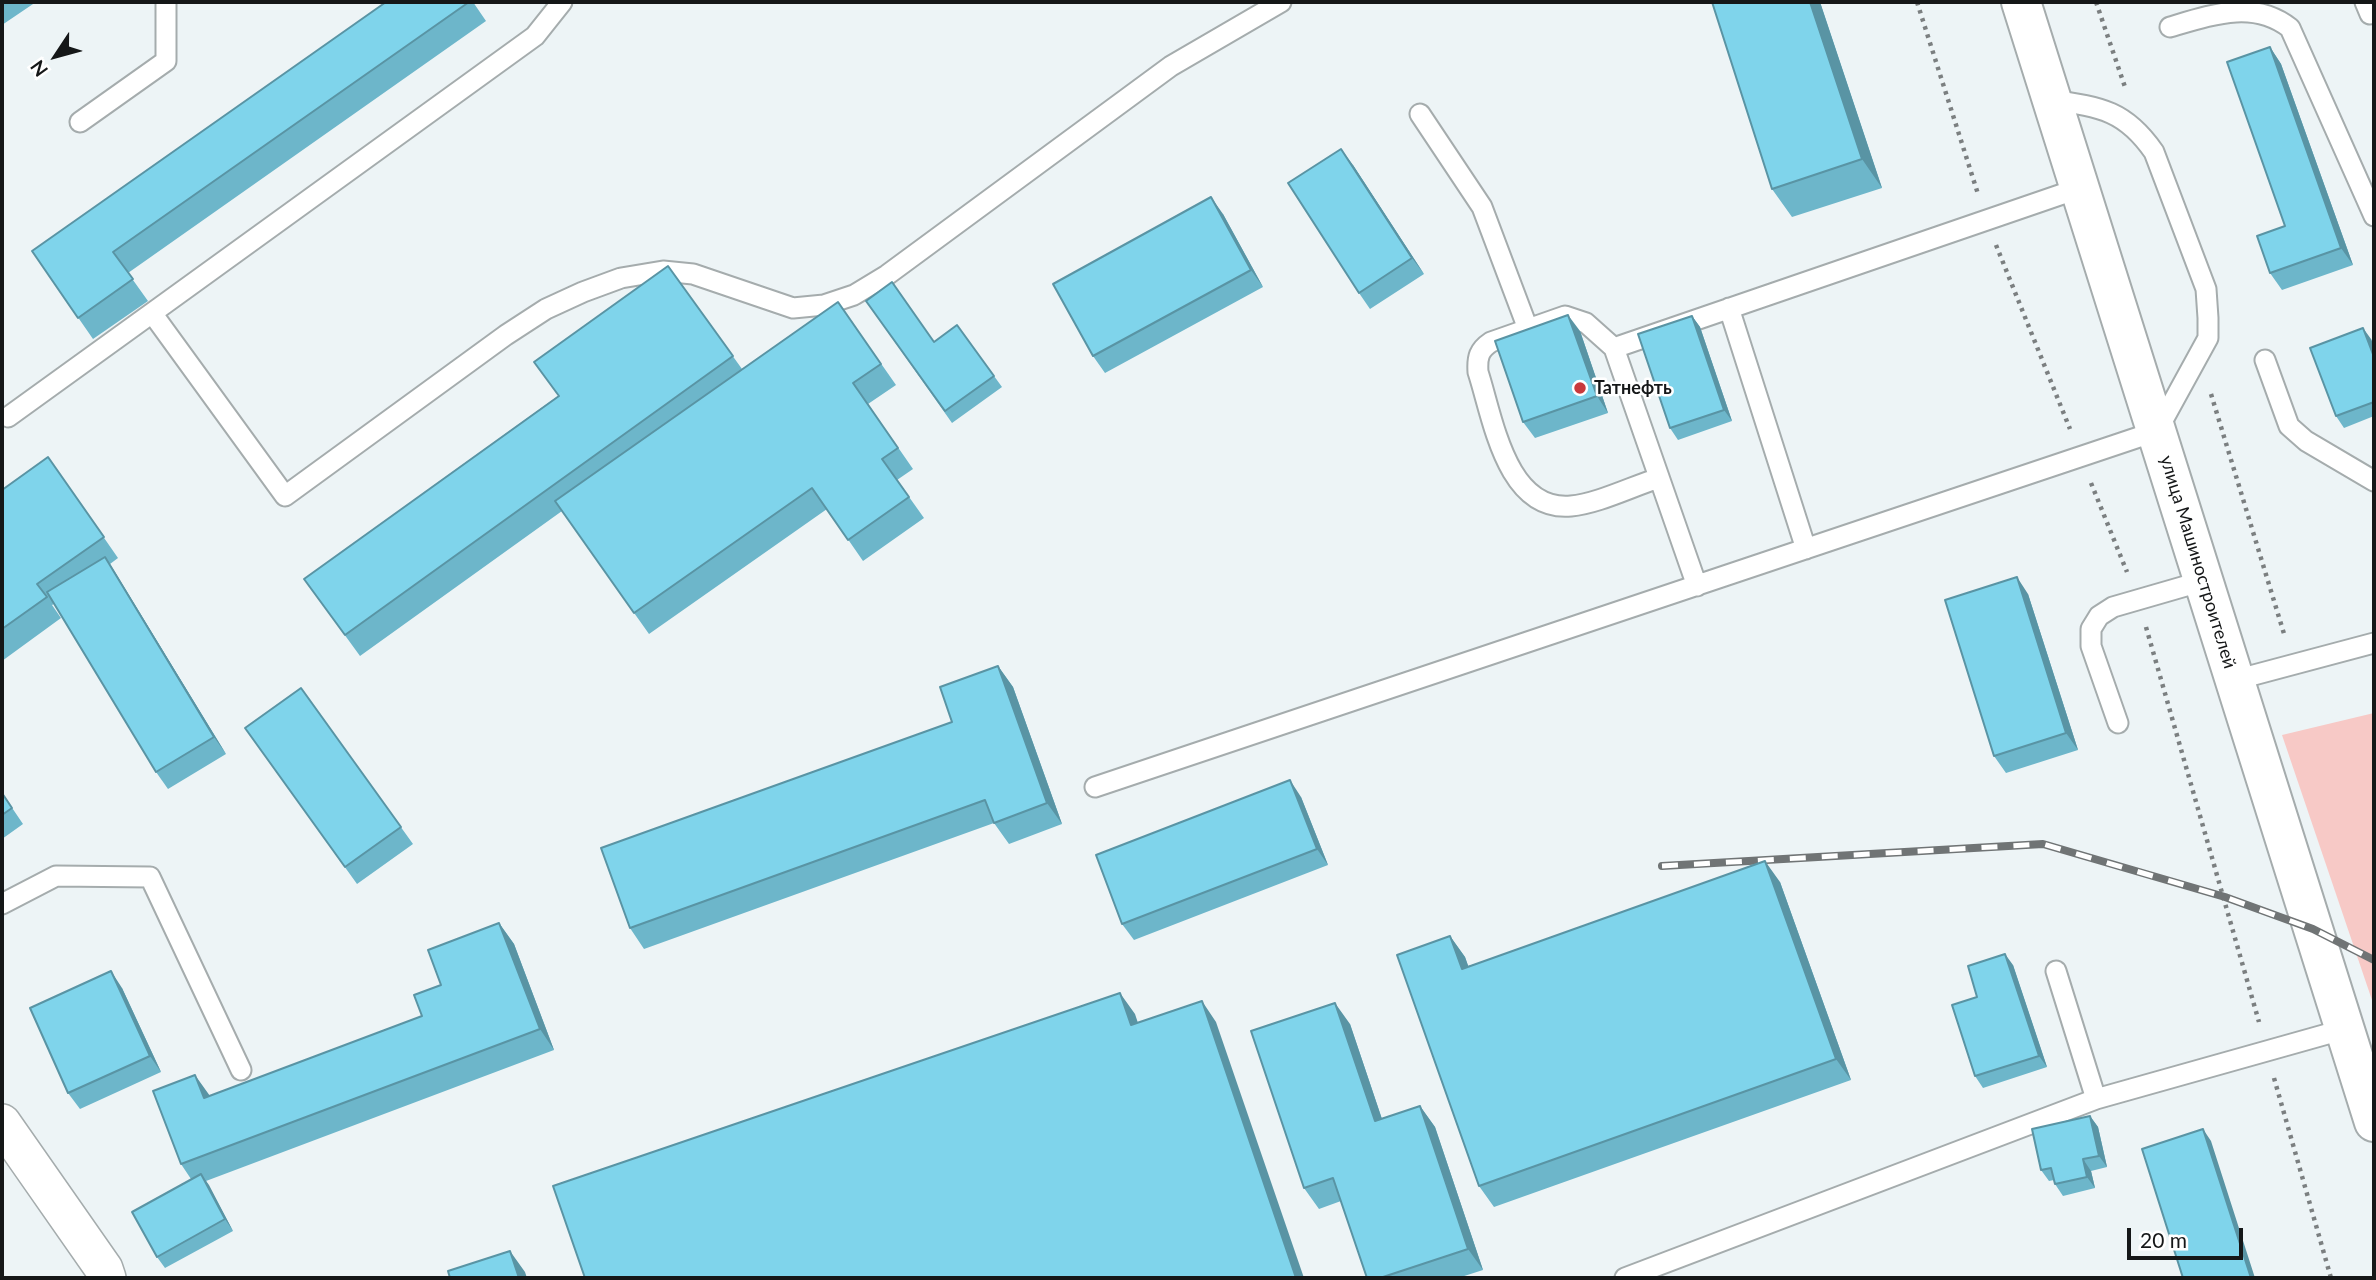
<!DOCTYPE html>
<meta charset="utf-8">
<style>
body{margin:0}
#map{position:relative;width:2376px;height:1280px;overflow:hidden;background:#edf4f6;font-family:Lato,sans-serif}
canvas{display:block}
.frame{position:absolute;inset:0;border:4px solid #151718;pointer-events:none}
.north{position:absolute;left:21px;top:21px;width:70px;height:70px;-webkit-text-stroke:5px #fff;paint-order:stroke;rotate:234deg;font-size:19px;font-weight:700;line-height:28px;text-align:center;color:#151718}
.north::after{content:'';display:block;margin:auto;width:24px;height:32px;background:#151718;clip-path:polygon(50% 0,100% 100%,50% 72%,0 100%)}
.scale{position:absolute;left:2127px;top:1228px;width:116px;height:32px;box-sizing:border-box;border:4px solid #151718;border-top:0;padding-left:9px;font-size:21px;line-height:24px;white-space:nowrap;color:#151718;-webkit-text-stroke:5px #fff;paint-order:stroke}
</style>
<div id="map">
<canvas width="2376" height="1280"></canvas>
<div class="frame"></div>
<div class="north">N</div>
<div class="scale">20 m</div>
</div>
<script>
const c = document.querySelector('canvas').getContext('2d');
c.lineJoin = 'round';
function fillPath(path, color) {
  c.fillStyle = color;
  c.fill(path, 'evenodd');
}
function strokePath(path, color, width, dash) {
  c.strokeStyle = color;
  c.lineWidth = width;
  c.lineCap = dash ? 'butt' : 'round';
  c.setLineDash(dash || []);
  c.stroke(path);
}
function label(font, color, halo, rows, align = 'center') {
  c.font = font + ' Lato,sans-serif';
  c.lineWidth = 5;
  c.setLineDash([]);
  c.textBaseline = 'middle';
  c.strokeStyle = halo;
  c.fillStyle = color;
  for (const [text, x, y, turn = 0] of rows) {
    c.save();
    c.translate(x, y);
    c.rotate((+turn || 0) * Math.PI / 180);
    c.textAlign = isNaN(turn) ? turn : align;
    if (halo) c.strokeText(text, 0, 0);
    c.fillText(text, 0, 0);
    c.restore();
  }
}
const green = new Path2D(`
 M 2374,713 L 2374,1006 L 2282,735 Z`);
const path = new Path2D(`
 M 1917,2 L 1978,194
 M 2096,2 L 2125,87
 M 1996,245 L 2070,429
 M 2211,394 L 2285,637
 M 2091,483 L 2127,572
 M 2146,627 L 2259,1022
 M 2274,1078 L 2331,1278`);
const lane = new Path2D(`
 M 562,2 L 535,36 L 152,313 L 285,496 L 506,335 L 546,309 L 583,292 L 621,278 L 663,271 L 693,274 L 793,308 L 824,305 L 854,295 L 887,275 L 1171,66 L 1281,2
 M 2365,2 L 2370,14
 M 2170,27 C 2214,14 2254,0 2290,28 L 2374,216
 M 1420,114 L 1482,207 L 1528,329
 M 80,122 L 166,61 L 166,2
 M 1729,308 L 1806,549
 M 1614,348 L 1586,323 L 1565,316 L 1491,342 C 1479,350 1477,357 1478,372 C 1493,418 1506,512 1571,506 C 1597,504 1633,486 1659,478
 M 2265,360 L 2289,426 L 2306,441 L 2374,481
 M 8,417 L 152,313
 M 1697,586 L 1614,348 L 2080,188
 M 2235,680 L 2374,643
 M 2118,723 L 2091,646 L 2091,629 L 2099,616 L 2113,607 L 2203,581
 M 1095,787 L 2157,431 L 2208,338 L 2208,318 L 2206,289 L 2154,152 C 2125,110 2100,107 2052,100
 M 2,904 L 56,876 L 150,877 L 241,1070
 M 2056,971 L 2096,1099
 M 1625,1278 L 2096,1099 L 2345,1029`);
const street = new Path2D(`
 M 2,1123 L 104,1269 L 107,1278`);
const secondary = new Path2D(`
 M 2021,2 L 2374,1122`);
const rail = new Path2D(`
 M 1662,866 L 2043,844 L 2225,897 L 2313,929 L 2374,960`);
const wall = new Path2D(`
 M 2,2 L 36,2 L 2,25 Z
 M 386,2 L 473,2 L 486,21 L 128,273 L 148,301 L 93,339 L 32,251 Z
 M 1712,2 L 1820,2 L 1882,188 L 1792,217 L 1772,189 Z
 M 2270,47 L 2281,64 L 2353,265 L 2282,290 L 2270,273 L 2285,226 Z
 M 1353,165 L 1424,274 L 1370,309 L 1359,293 Z
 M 1223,214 L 1263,287 L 1105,373 L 1093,356 Z
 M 668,266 L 742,369 L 838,302 L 896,385 L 868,404 L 913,469 L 897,480 L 924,518 L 863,561 L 827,509 L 649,634 L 562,511 L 360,656 L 304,579 L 558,396 Z
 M 866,301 L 934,342 L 957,325 L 1002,387 L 952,423 Z
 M 1692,316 L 1700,327 L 1732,421 L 1678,440 L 1670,428 Z
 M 1580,331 L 1608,413 L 1535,438 L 1523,422 Z
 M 2371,339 L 2374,347 L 2374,416 L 2344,428 L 2336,416 Z
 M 48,457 L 118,558 L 110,564 L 226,754 L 168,789 L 156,772 L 54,604 L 52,605 L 61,618 L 2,661 L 2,490 Z
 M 2028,594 L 2078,750 L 2006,773 L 1994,756 Z
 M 998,666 L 1013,687 L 1062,824 L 1009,844 L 994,823 L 644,949 L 630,928 L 952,722 Z
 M 301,688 L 413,844 L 357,884 L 245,728 Z
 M 2,793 L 23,824 L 2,839 Z
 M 1301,797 L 1328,865 L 1134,940 L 1122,924 Z
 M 1780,882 L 1851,1080 L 1494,1207 L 1479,1186 L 1450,936 L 1465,957 L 1468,966 Z
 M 499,923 L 514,944 L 554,1050 L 206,1181 L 233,1231 L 165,1268 L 157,1257 L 191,1179 L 181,1164 L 209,1096 L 422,1016 L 441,985 Z
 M 2013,965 L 2047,1067 L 1983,1088 L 1975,1076 L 1977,997 Z
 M 122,988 L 161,1072 L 80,1109 L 68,1093 Z
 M 1350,1024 L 1382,1119 L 1420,1106 L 1435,1127 L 1483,1270 L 1458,1278 L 1367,1278 L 1341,1201 L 1319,1209 L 1304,1188 Z
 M 2090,1116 L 2098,1127 L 2107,1167 L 2091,1171 L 2095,1188 L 2063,1196 L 2055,1184 L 2054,1180 L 2049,1181 L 2041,1170 Z`);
const shadedWall = new Path2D(`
 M 1810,2 L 1820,2 L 1882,188 L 1862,159 Z
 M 2270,47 L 2281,64 L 2353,265 L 2341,248 Z
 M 1341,149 L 1353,165 L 1424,274 L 1412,258 Z
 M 1211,197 L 1223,214 L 1263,287 L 1251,270 Z
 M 1568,315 L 1580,331 L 1608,413 L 1597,396 Z
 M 1692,316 L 1700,327 L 1732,421 L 1724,410 Z
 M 2363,328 L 2371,339 L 2374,347 L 2374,357 Z
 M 105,557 L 116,574 L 226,754 L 214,737 Z
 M 2017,577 L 2028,594 L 2078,750 L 2066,733 Z
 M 998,666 L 1013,687 L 1062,824 L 1047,803 Z
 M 1290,780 L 1301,797 L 1328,865 L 1317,849 Z
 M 1765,861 L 1780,882 L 1851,1080 L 1836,1059 Z
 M 499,923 L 514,944 L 554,1050 L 540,1029 Z
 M 1450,936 L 1465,957 L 1477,990 L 1462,969 Z
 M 2005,954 L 2013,965 L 2047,1067 L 2039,1056 Z
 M 111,971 L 122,988 L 161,1072 L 150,1056 Z
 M 1120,993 L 1135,1014 L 1146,1047 L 1131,1025 Z
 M 1202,1001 L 1216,1022 L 1304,1278 L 1296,1278 Z
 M 1335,1003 L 1350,1024 L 1390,1143 L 1375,1121 Z
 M 195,1075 L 210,1096 L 204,1098 Z
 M 1420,1106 L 1435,1127 L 1483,1270 L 1468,1249 Z
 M 2090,1116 L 2098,1127 L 2107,1167 L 2099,1156 Z
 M 2203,1129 L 2211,1141 L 2255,1278 L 2251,1278 Z
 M 2083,1159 L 2091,1171 L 2095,1188 L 2087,1177 Z
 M 201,1174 L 209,1185 L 233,1231 L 225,1219 Z
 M 510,1251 L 525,1272 L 527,1278 L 519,1278 Z`);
const building = new Path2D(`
 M 386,2 L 469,2 L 113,252 L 133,279 L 78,318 L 32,251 Z
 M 1712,2 L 1810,2 L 1862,159 L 1772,189 Z
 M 2270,47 L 2341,248 L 2270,273 L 2257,236 L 2285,226 L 2227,62 Z
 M 1341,149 L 1412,258 L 1359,293 L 1288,183 Z
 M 1211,197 L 1251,270 L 1093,356 L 1053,284 Z
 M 668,266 L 733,356 L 345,635 L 304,579 L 559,396 L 534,362 Z
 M 892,282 L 934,342 L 957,325 L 994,376 L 945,411 L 866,301 Z
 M 838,302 L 881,364 L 853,383 L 898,448 L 882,459 L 909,497 L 848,540 L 812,488 L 634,613 L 555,501 Z
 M 1568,315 L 1597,396 L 1523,422 L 1495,341 Z
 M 1692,316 L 1724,410 L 1670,428 L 1638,334 Z
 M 2363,328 L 2374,357 L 2374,402 L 2336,416 L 2310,348 Z
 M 48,457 L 104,537 L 37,584 L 47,597 L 2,629 L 2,490 Z
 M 105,557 L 214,737 L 156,772 L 47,592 Z
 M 2017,577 L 2066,733 L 1994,756 L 1945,600 Z
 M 998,666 L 1047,803 L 994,823 L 985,800 L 630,928 L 601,848 L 952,722 L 940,687 Z
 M 301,688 L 401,827 L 345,867 L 245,728 Z
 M 1290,780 L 1317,849 L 1122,924 L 1096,855 Z
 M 2,793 L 12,808 L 2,815 Z
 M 1765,861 L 1836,1059 L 1479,1186 L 1397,955 L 1450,936 L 1462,969 Z
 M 499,923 L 540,1029 L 181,1164 L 153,1091 L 195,1075 L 204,1098 L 422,1016 L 414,995 L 441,985 L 428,950 Z
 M 2005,954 L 2039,1056 L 1975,1076 L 1952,1005 L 1977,997 L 1968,966 Z
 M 111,971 L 150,1056 L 68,1093 L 30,1008 Z
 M 1120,993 L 1131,1025 L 1202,1001 L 1296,1278 L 585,1278 L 553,1186 Z
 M 1335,1003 L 1375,1121 L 1420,1106 L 1468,1249 L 1380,1278 L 1367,1278 L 1333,1178 L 1304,1188 L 1251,1031 Z
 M 2090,1116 L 2099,1156 L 2083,1159 L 2087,1177 L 2055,1184 L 2051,1168 L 2041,1170 L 2032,1129 Z
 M 2203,1129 L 2251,1278 L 2183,1278 L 2142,1149 Z
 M 201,1174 L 225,1219 L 157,1257 L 132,1212 Z
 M 510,1251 L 519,1278 L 450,1278 L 448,1271 Z`);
const markers = [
 [1580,388,7,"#c8393c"]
];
const poiNames = [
 ["Татнефть",1594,388]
];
const streetNames = [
 ["улица Машиностроителей",2198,562,73]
];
fillPath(green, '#f7c9c6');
strokePath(lane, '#a5acad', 23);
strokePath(street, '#a5acad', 40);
strokePath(secondary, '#a5acad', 42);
strokePath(path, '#7b7f80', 4.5, [3.5, 5]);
strokePath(lane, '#fff', 19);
strokePath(street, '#fff', 37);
strokePath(secondary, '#fff', 38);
strokePath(rail, '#707475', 8);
strokePath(rail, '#fff', 5, [16]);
fillPath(wall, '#6db6ca');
fillPath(shadedWall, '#5994a4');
fillPath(building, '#7fd4eb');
strokePath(building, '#5994a4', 2);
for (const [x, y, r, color] of markers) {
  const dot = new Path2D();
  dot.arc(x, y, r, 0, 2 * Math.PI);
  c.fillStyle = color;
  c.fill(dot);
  strokePath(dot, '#fff', 2.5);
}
label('bold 18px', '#151718', '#fff', poiNames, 'left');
label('18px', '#151718', '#fff', streetNames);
</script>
